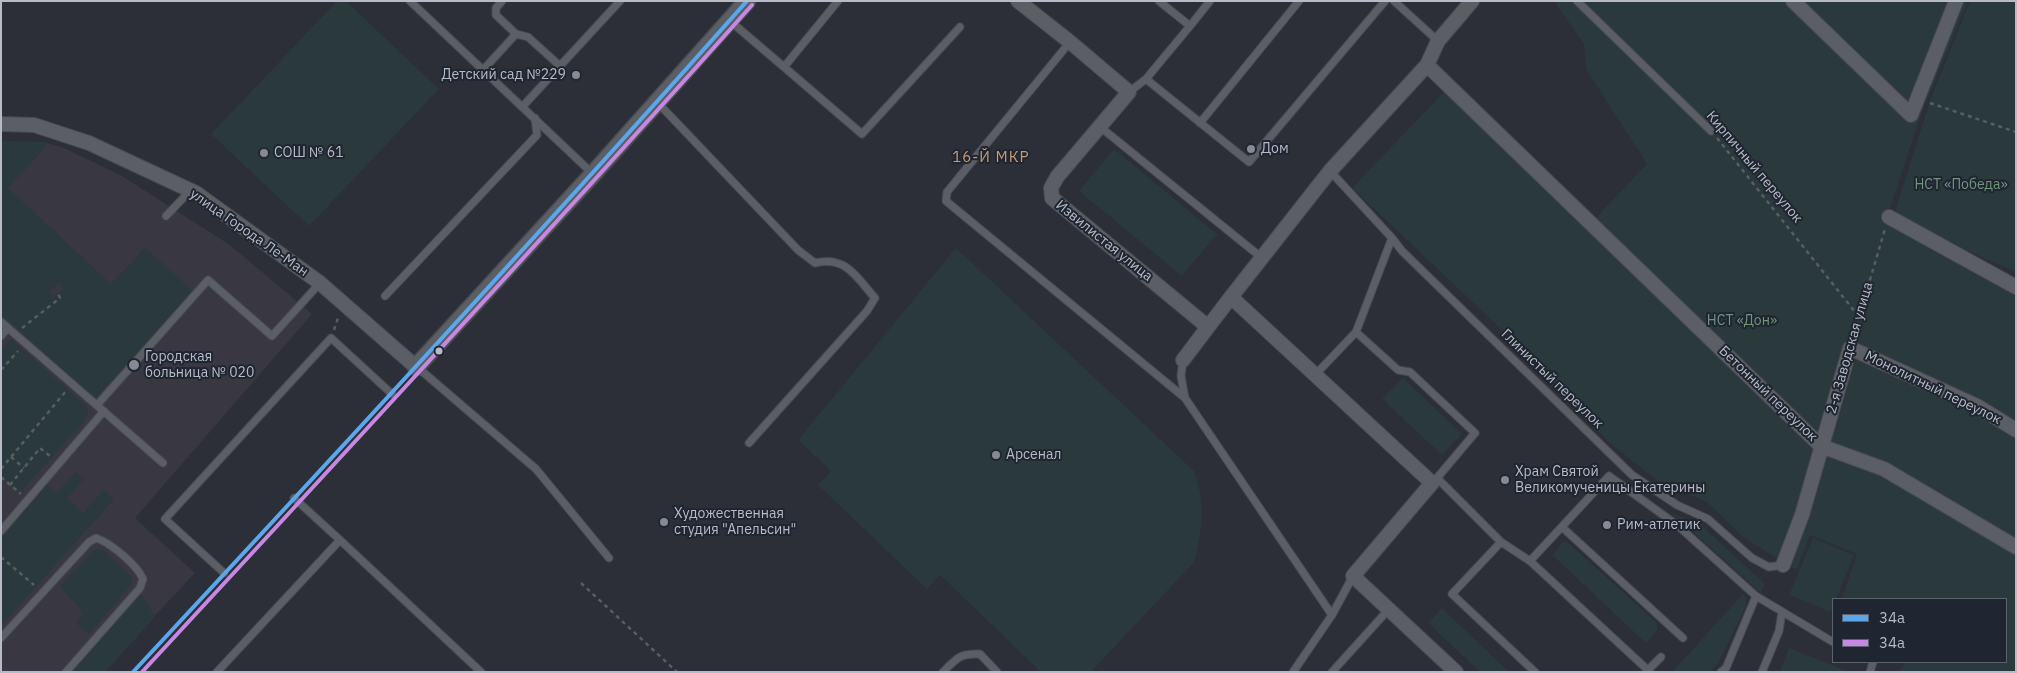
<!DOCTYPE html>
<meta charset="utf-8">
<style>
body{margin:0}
#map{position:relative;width:2017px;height:673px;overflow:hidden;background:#2c2f37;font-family:"IBM Plex Sans",sans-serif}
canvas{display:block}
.frame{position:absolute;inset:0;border:2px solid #b6bbc7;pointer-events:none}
.legend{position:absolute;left:1832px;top:598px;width:175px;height:65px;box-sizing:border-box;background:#1f2531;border:1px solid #5b616d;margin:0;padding:6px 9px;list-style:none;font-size:15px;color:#b6bbc7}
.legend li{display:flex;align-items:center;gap:10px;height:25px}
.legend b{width:25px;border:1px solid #5b616d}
</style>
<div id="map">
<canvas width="2017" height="673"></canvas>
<div class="frame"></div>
<ul class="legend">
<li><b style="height:6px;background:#5aa8eb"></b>34а</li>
<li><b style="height:6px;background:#c787e3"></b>34a</li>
</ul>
</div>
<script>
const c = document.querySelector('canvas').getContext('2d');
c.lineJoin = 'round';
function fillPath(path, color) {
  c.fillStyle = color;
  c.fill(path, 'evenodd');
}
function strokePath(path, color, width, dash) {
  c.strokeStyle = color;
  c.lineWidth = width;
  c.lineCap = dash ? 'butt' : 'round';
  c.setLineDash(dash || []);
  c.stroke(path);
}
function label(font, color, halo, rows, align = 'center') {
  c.font = font + ' "IBM Plex Sans",sans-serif';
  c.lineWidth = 4;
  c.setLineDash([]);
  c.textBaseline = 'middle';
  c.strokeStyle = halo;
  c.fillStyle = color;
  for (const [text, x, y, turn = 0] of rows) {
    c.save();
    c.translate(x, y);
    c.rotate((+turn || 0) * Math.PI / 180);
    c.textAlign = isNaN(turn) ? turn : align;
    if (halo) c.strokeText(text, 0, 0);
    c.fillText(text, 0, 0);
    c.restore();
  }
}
const medical = new Path2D(`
 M 1,141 L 43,142 L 64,148 L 122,176 L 230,245 L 312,314 L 135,518 L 195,573 L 102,672 L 1,672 Z`);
const green = new Path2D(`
 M 337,1 L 346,1 L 439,89 L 309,226 L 211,134 Z
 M 1554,1 L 1968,1 L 1919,120 L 1887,218 L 2016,295 L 2016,672 L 1900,672 L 1905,662 L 2006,662 L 2006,599 L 1842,599 L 1857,554 L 1810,535 L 1796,570 L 1744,538 L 1707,502 L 1659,482 L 1610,443 L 1554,387 L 1554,379 L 1352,188 L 1445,91 L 1588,226 L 1647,164 L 1586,69 L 1584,44 Z
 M 1970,1 L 2016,1 L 2016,272 L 1893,218 L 1931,98 Z
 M 1,141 L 43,142 L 46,147 L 8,188 L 111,284 L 145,248 L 193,291 L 97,397 L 92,396 L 1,314 ZM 59,283 L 64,289 L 53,297 L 49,292 Z
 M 1114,149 L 1217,234 L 1182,276 L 1079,191 Z
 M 956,248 L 1194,471 C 1205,501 1203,531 1194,562 L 1091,672 L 1041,672 L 940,575 L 927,589 L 818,485 L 831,471 L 798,440 Z
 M 11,339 L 86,406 L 88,410 L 86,419 L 21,492 L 1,475 L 1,350 Z
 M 1403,378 L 1462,434 L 1442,455 L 1382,399 Z
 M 76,472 L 84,479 L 67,498 L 83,513 L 104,490 L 114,499 L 1,626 L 1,527 L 42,480 L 57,493 Z
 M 1672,513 L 1701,525 L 1765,584 L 1761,593 Z
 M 1813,538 L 1854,555 L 1836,599 L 1833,599 L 1831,612 L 1789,595 Z
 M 1565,540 L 1656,622 L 1658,629 L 1646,643 L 1552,555 Z
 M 97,549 L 103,550 L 131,576 L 132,584 L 89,634 L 76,623 L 83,614 C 78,602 65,597 60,586 L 93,551 Z
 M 141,594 L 155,617 L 105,672 L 71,672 Z
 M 1743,594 L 1746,598 L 1746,606 L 1718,664 L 1709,672 L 1672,672 Z
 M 1442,608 L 1509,672 L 1480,672 L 1428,623 Z
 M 1789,648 L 1849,672 L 1780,672 Z`);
const path = new Path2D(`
 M 1930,103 L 2016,132
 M 1717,138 L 1859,317
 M 22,328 L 60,298 L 58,294
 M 334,330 L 338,318
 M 1854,334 L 1885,229
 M 1,370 L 18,351
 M 11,457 L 24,468
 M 1,469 L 66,391
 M 1,477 L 21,494
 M 10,485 L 40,448 L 51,457
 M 1,557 L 34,585
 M 581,583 L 677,672`);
const service = new Path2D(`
 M 410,1 L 593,174
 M 1394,1 L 1438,41
 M 1577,1 L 1711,131
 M 730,21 L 784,67 L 838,1
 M 1190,26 L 1210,1
 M 516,34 L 528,37 L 560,66
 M 1070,42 L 947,192 L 946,201 L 1185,398
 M 784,67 L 862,134 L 960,27
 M 483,70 L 516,34 L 496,15 L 496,8 L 502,1
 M 1146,79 L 1190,26 L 1159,1
 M 1129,92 L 1146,79 L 1249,162 L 1385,1
 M 657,102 L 798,250 L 815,263 C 846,255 857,278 875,298 L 867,311 L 749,443
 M 523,106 L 620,1
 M 1200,123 L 1299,1
 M 1099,126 L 1262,258
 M 1330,171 L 1392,238 L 1402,251 L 1632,475 L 1677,505 L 1708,519 L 1752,558 L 1769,567 L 1783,565
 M 166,216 L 190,191
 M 1392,238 L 1356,332 L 1398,370 L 1410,372 L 1475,433 L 1437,478
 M 385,296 L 537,135 L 535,118
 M 1,322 L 163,463
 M 1,336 L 8,328
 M 1183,360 L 1181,376 L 1185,398 L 1332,615
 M 417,367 L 536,469 L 609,558
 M 1315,375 L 1356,332
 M 97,405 L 208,280 L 272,336 L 320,283
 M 1434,481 L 1437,478 L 1501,542 L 1530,561 L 1650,672
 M 1562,527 L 1683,638
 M 1,531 L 104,411
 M 340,540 L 481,672
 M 1501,542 L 1452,594 L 1535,672
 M 1530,561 L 1609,476 L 1677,525 L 1756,596 L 1726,668 L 1721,672
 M 224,573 L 165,519 L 331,338 L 392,394
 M 1756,596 L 1833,642
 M 1,638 L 89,542 L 96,538 C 111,543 137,565 143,579 L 140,588 L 66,672
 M 1648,670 L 1661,657
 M 217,672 L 340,540 L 294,498
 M 943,672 C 957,658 960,653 980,654 L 997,672
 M 1293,672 L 1332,615 L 1353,576
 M 1332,672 L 1389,609
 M 1762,672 L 1779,631 L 1782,612
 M 1870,672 L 1873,662`);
const minor = new Path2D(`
 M 1018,1 L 1070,42 L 1129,92 L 1057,177 L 1051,188 L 1052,198 L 1208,327 L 1231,297 L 1432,483 L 1353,576 L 1456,672
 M 1793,1 L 1911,115 L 1956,1
 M 1427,65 L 1821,446 L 1884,469 L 2016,547
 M 1,124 L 34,125 L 89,143 L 196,193 L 320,283 L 416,367
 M 1889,217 L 2016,287
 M 1231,297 L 1330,171 L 1427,65 L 1438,41 L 1472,1
 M 1183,360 L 1208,327
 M 1783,565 L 1802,515 L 1850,348 L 1977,406 L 2016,430`);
const tertiary = new Path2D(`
 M 416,367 L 593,174 L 747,1`);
const bus1 = new Path2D(`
 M 133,672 C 340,450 545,228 747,1`);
const bus2 = new Path2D(`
 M 142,672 C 347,451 551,230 752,5`);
const markers = [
 [576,75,5,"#868a95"],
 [1251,149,5,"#868a95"],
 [264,153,5,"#868a95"],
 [439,351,4.5,"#b6bbc7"],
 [134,365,6,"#868a95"],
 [996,455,5,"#868a95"],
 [1505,480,5,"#868a95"],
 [664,522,5,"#868a95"],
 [1607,525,5,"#868a95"]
];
const poiNames = [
 ["Детский сад №229",566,75,"right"],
 ["Дом",1261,149],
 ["СОШ № 61",274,153],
 ["Городская",145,357],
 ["больница № 020",145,373],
 ["Арсенал",1006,455],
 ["Храм Святой",1515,472],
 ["Великомученицы Екатерины",1515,488],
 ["Художественная",674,514],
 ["студия \"Апельсин\"",674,530],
 ["Рим-атлетик",1617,525]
];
const streetNames = [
 ["Кирпичный переулок",1754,167,50],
 ["улица Города Ле-Ман",249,233,35],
 ["Извилистая улица",1104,241,39],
 ["2-я Заводская улица",1850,348,-74],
 ["Глинистый переулок",1552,379,44],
 ["Монолитный переулок",1933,388,26],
 ["Бетонный переулок",1768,394,44]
];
const parkNames = [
 ["НСТ «Победа»",1961,185],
 ["НСТ «Дон»",1742,321]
];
const neighbourhoodNames = [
 ["16-Й МКР",991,158]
];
fillPath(medical, '#393742');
fillPath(green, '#2a393c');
strokePath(service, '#484a50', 9);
strokePath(minor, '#484a50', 16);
strokePath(tertiary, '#484a50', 19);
strokePath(path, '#585d62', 2.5, [4, 4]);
strokePath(service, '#5b5e65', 7);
strokePath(minor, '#5b5e65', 14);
strokePath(tertiary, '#5b5e65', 16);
strokePath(bus1, '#5aa8eb', 4);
strokePath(bus2, '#c787e3', 4);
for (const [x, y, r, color] of markers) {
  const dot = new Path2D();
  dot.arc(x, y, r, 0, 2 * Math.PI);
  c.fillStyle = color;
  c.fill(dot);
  strokePath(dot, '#1f2531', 2);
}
label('14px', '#b6bbc7', '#1f2531', poiNames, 'left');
label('14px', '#b6bbc7', '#1f2531', streetNames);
label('14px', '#70957b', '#1f2531', parkNames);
c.letterSpacing = '1px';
label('15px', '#c99d6f', '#1f2531', neighbourhoodNames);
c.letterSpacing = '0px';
</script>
